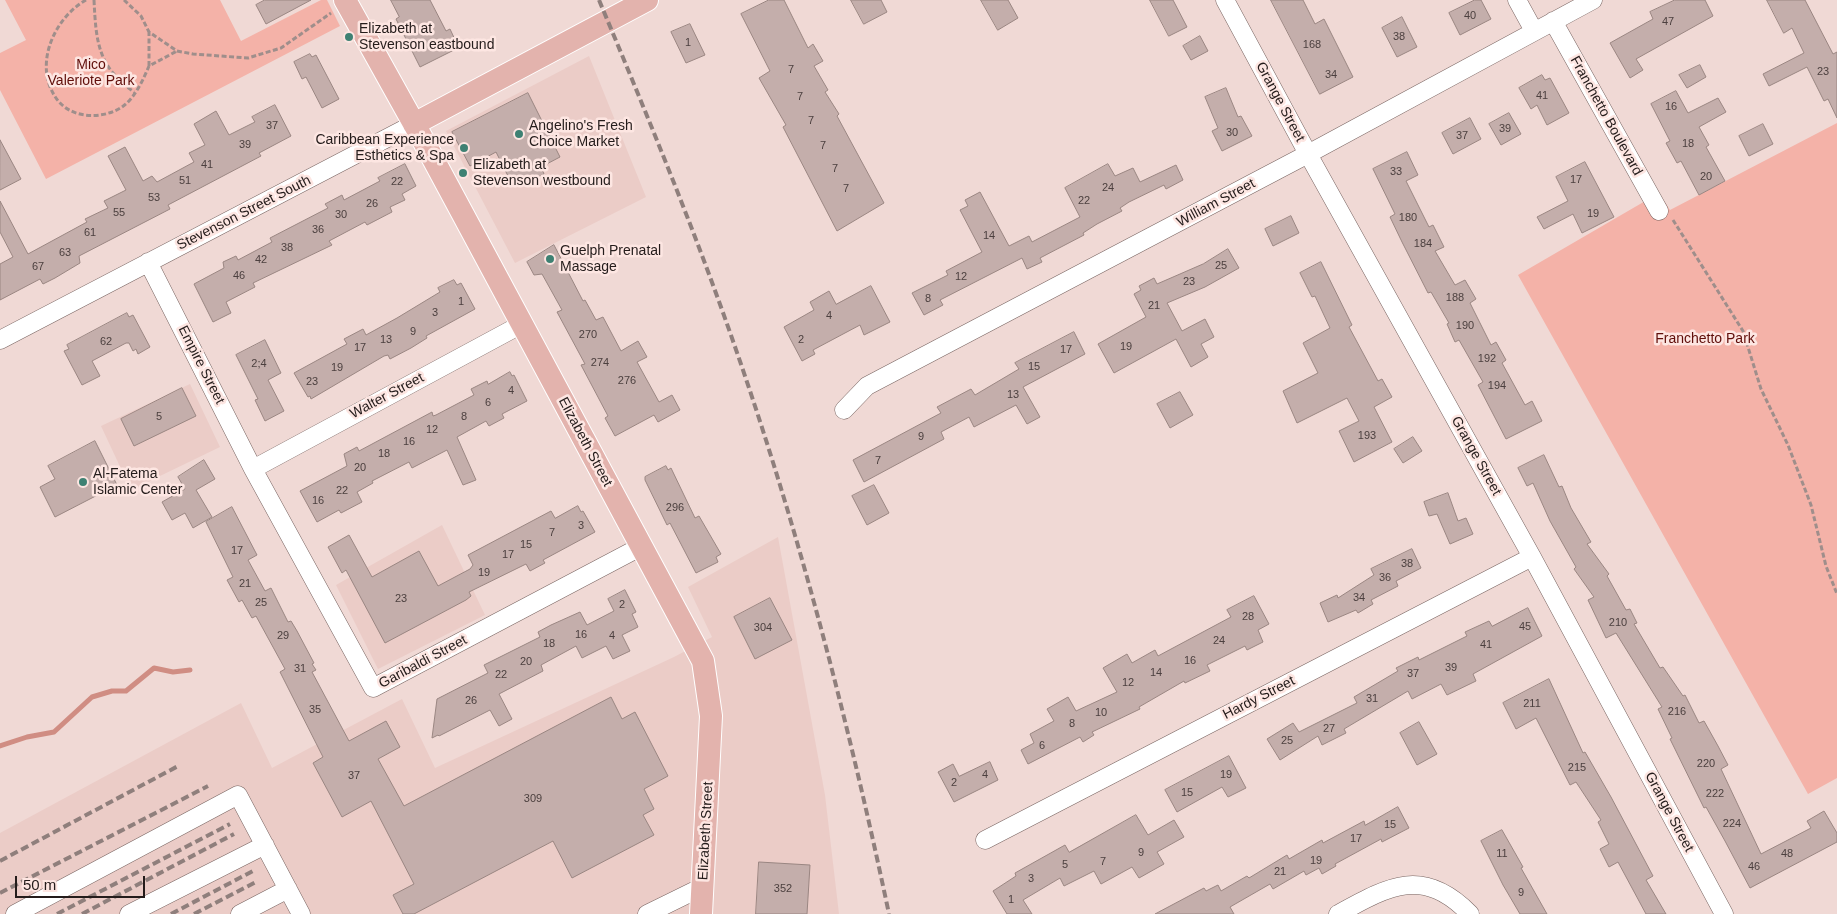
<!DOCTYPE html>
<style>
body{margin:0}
#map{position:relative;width:1837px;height:914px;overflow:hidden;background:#f0d9d5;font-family:Helvetica,sans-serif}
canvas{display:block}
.scale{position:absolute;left:15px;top:876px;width:130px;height:22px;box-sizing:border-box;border:2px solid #241c1b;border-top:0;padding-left:6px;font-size:15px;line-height:18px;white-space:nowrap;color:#241c1b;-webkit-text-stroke:4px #fde6e2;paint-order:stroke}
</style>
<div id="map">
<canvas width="1837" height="914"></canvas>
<div class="scale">50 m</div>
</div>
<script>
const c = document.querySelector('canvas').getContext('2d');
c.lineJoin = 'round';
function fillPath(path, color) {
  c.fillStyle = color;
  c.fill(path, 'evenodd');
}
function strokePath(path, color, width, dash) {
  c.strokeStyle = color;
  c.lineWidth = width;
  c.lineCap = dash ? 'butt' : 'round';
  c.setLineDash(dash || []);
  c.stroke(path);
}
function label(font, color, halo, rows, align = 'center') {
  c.font = font + ' Helvetica,sans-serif';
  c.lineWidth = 5;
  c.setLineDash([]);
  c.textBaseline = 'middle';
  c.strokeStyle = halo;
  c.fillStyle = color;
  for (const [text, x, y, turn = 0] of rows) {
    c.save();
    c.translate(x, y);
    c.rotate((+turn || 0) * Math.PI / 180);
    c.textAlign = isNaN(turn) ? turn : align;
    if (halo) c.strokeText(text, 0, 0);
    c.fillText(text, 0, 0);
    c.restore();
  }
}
const built = new Path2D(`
 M 589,56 L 646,197 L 515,263 L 446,131 Z
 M 190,384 L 220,447 L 131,490 L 101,426 Z
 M 442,525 L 485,615 L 378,669 L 336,585 Z
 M 778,537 L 825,795 L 839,914 L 0,914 L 0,833 L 241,703 L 272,768 L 402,699 L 435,768 L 674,657 L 712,637 L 688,587 Z`);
const green = new Path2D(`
 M 5,0 L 220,0 L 241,41 L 321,0 L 327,0 L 340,26 L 46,179 L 0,90 L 0,53 L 26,40 Z
 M 1837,123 L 1837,778 L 1808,794 L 1518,275 L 1659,193 L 1670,210 Z`);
const stream = new Path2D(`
 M 0,746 L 27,737 L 54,732 L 92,697 L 112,691 L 126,691 L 154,668 L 173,672 L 190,670`);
const building = new Path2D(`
 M 265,0 L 311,0 L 266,24 L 256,5 Z
 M 391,0 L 430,0 L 446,31 L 450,29 L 457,44 L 454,46 L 456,49 L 420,67 L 396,19 L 399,17 Z
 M 769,0 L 784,0 L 808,48 L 813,44 L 823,61 L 814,66 L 828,90 L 825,92 L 839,114 L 837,116 L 884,203 L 837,231 L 783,127 L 786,125 L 759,78 L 770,71 L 741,14 Z
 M 851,0 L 881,0 L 887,12 L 864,24 Z
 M 981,0 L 1008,0 L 1018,18 L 998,30 Z
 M 1150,0 L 1173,0 L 1187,27 L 1169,36 Z
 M 1271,0 L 1303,0 L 1315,24 L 1324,19 L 1353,77 L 1320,94 Z
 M 1475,0 L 1481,0 L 1491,19 L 1460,35 L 1449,13 Z
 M 1675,0 L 1705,0 L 1713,16 L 1636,59 L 1643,70 L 1630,78 L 1610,43 L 1653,19 L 1650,12 Z
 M 1767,0 L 1805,0 L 1833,54 L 1837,52 L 1837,118 L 1828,99 L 1824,101 L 1807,67 L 1769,86 L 1763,74 L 1804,53 L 1792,28 L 1784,33 Z
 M 1402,17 L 1417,47 L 1397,57 L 1382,28 Z
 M 690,24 L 705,55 L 686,63 L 671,32 Z
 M 1200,36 L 1208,51 L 1191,60 L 1183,46 Z
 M 310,54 L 312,57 L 316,55 L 339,99 L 322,108 L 306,77 L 302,79 L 294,62 Z
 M 1700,65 L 1706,77 L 1687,88 L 1679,75 Z
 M 1542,75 L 1545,80 L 1550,78 L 1569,113 L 1547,125 L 1537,105 L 1531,109 L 1519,88 Z
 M 1226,88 L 1238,117 L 1241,116 L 1252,136 L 1222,151 L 1212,131 L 1218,128 L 1205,97 Z
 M 1676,91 L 1688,113 L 1718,98 L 1726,112 L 1699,127 L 1709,145 L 1706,147 L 1725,181 L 1699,195 L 1681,161 L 1677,163 L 1666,143 L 1670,141 L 1651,104 Z
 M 528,93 L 560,157 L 541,167 L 544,174 L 528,182 L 525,176 L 511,182 L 496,152 L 470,166 L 452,132 Z
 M 275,105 L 291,136 L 259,153 L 261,156 L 168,205 L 170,209 L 79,256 L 80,263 L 55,278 L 43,284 L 40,279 L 0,300 L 0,264 L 13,257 L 0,232 L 0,201 L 28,254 L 87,222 L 85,219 L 108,208 L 104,201 L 126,190 L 108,156 L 125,147 L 143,181 L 152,176 L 157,182 L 194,162 L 189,153 L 205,145 L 194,124 L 216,111 L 229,135 L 255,122 L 252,117 Z
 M 1509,113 L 1521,134 L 1501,145 L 1489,124 Z
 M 1470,118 L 1481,139 L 1453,154 L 1442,133 Z
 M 1763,124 L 1773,144 L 1749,156 L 1739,136 Z
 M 0,140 L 21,179 L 0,190 Z
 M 1407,152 L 1418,175 L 1406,181 L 1429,227 L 1433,225 L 1444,247 L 1435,251 L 1455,285 L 1465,280 L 1476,299 L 1470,303 L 1491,345 L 1496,342 L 1506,360 L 1502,363 L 1525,405 L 1532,401 L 1542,421 L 1506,439 L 1478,385 L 1483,382 L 1459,340 L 1455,342 L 1447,324 L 1449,323 L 1431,292 L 1428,293 L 1402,242 L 1390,217 L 1395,214 L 1373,169 Z
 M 1585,162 L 1614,217 L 1582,233 L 1573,214 L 1544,229 L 1537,217 L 1568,201 L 1556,177 Z
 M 405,164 L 416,186 L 402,194 L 405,200 L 390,207 L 392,212 L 367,225 L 365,222 L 329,241 L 332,245 L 253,283 L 255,287 L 226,302 L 231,313 L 213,322 L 194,284 L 224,268 L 223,262 L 236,256 L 238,260 L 272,242 L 270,238 L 328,208 L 325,204 L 342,195 L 344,200 L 380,181 L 378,178 Z
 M 1108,164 L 1115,176 L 1133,168 L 1140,182 L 1176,165 L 1183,180 L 1166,189 L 1164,185 L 1129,202 L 1120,208 L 1122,211 L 1097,224 L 1083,233 L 1084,235 L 1040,258 L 1042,262 L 1027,269 L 1022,258 L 940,300 L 943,305 L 924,315 L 912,293 L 948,275 L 946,271 L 982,252 L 960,210 L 968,206 L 965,200 L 980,192 L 1009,246 L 1029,236 L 1032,242 L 1080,217 L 1065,188 Z
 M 1291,216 L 1299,233 L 1273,246 L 1265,229 Z
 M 554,245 L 583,301 L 585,300 L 596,320 L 603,317 L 621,351 L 638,341 L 647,357 L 637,362 L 659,402 L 672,395 L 680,410 L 658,422 L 654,415 L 615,436 L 605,418 L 608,416 L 581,365 L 585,364 L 557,312 L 562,310 L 542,274 L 534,275 L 527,262 Z
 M 1228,249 L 1239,268 L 1205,287 L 1167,303 L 1182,331 L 1205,319 L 1214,337 L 1201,344 L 1208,357 L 1191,367 L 1176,339 L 1114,373 L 1098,344 L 1146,317 L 1134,294 L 1141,290 L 1139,286 L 1154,278 L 1157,284 L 1203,264 Z
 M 1321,262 L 1352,325 L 1349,327 L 1378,381 L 1382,379 L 1392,397 L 1374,407 L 1392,442 L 1354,462 L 1339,431 L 1359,421 L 1347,398 L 1297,423 L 1283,391 L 1318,373 L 1303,343 L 1330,328 L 1315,296 L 1312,297 L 1300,273 Z
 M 454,280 L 457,285 L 461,283 L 475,309 L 426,336 L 427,338 L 411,348 L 390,359 L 388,355 L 384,356 L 311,399 L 310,396 L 308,397 L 294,373 L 347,344 L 344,339 L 363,329 L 366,335 L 397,318 L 440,292 L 438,288 Z
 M 871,286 L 890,322 L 864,335 L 860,325 L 813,350 L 815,354 L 802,361 L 784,327 L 814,310 L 810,302 L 829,291 L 836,304 Z
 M 127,313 L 129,317 L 133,315 L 150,347 L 138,354 L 136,349 L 133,351 L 129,343 L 126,343 L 92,361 L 100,376 L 82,385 L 64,351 L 69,349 L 67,345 Z
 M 1074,332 L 1085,354 L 1023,387 L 1040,417 L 1027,424 L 1016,405 L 974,427 L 969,417 L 941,432 L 944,439 L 864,482 L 853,460 L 941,413 L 937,407 L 971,389 L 975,395 L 1019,369 L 1015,363 Z
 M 265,340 L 281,373 L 268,380 L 284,411 L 265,421 L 255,400 L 258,399 L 236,355 Z
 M 510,372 L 512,376 L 514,375 L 527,401 L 502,414 L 504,418 L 489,426 L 486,421 L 457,437 L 476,480 L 463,485 L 447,450 L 412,468 L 409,462 L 372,481 L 373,483 L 357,492 L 362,502 L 341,513 L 339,510 L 317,522 L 300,491 L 347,466 L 344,454 L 357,447 L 359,451 L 432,412 L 433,416 L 436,415 L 474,395 L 471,389 L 487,381 L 488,384 Z
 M 182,388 L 196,416 L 134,446 L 121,419 Z
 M 1180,392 L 1193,415 L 1170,428 L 1157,404 Z
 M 1413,437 L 1422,451 L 1403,463 L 1394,449 Z
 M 95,441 L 117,485 L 55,517 L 40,487 L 55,479 L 48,466 Z
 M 1544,455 L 1559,487 L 1562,486 L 1571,508 L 1591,542 L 1587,544 L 1609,574 L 1607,576 L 1626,610 L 1630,609 L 1637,623 L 1634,624 L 1660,668 L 1663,667 L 1683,696 L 1685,695 L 1699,723 L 1704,721 L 1718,746 L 1728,765 L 1721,769 L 1761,854 L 1811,828 L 1807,821 L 1824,811 L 1837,833 L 1837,842 L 1750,888 L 1725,841 L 1706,807 L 1704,808 L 1670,739 L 1672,738 L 1658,709 L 1662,707 L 1616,633 L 1606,638 L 1588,600 L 1594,597 L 1574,569 L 1576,567 L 1550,521 L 1533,483 L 1527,486 L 1518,468 Z
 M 204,460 L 215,479 L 196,490 L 212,517 L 193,528 L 185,513 L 172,520 L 162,502 L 185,489 L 178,477 Z
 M 666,466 L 668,470 L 671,468 L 695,518 L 699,516 L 721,554 L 716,557 L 718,562 L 696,573 L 670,523 L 667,525 L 645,480 L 645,477 Z
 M 874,485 L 889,513 L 867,525 L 852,496 Z
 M 1448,493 L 1458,521 L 1466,518 L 1473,534 L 1450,544 L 1437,514 L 1429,516 L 1424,502 Z
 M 578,506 L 581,512 L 583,511 L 595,532 L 543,560 L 545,563 L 530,571 L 526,564 L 469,592 L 471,596 L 466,600 L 385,643 L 346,570 L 342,573 L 328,547 L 349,535 L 372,577 L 419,551 L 438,586 L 470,569 L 473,565 L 468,555 L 551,511 L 555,518 Z
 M 232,507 L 257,555 L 248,560 L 265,591 L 271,588 L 288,622 L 291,621 L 297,631 L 314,663 L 312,664 L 316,670 L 312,672 L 349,741 L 386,721 L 400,747 L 378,759 L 404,806 L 611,697 L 622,719 L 635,712 L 668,776 L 644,789 L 654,809 L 643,815 L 654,835 L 572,878 L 553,841 L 414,914 L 403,914 L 393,895 L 414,884 L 371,801 L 342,817 L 313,763 L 323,757 L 280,672 L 285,669 L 256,616 L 252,618 L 242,600 L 239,602 L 227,580 L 233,577 L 206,522 Z
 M 1412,549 L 1421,568 L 1396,581 L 1398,586 L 1371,600 L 1373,604 L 1358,613 L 1356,610 L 1328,622 L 1320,603 L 1337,595 L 1338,598 L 1374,575 L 1371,569 Z
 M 625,590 L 636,612 L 632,614 L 638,627 L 622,635 L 630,651 L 613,659 L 606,646 L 582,658 L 576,646 L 541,665 L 543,671 L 499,694 L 512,719 L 499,726 L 490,710 L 439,736 L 438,735 L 432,738 L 437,699 L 488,673 L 484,665 L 540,637 L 538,632 L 551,625 L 580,612 L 587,625 L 614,611 L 608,599 Z
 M 1254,596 L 1269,624 L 1258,630 L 1263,642 L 1247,650 L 1245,646 L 1207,665 L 1210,671 L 1185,683 L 1184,681 L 1139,707 L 1140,709 L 1092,732 L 1094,735 L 1083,742 L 1080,737 L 1028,764 L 1021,750 L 1034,743 L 1030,734 L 1054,721 L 1047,709 L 1068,697 L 1076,711 L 1117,692 L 1103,668 L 1127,654 L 1132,663 L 1155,650 L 1158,656 L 1231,617 L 1227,610 Z
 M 770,598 L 792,640 L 755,659 L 734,617 Z
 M 1528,608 L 1542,636 L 1473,674 L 1476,681 L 1447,695 L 1441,684 L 1412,699 L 1408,691 L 1344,729 L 1346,733 L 1322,745 L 1318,736 L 1280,760 L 1267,739 L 1293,723 L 1299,732 L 1357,703 L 1354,697 L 1398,671 L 1396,668 L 1418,657 L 1419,660 L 1467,636 L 1465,632 L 1489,621 L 1492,626 Z
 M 1549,679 L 1583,753 L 1585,752 L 1611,797 L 1653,876 L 1646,880 L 1666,914 L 1646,914 L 1618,862 L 1609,867 L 1600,849 L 1609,844 L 1598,822 L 1601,820 L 1576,782 L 1570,785 L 1536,718 L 1516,729 L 1503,703 Z
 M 1419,722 L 1437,754 L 1417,765 L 1400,733 Z
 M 1229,756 L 1246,788 L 1228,797 L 1222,787 L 1177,812 L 1165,790 Z
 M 990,762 L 998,780 L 954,802 L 938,772 L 953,764 L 959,776 Z
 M 1398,807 L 1409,828 L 1382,842 L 1381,839 L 1335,864 L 1336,866 L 1322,874 L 1319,868 L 1306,875 L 1304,871 L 1273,889 L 1270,884 L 1230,907 L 1234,914 L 1155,914 L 1204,888 L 1206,891 L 1218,885 L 1221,891 L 1247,876 L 1249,878 L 1287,855 L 1289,859 L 1322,840 L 1323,843 L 1364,821 L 1365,825 Z
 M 1136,815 L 1148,835 L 1174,820 L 1184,837 L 1157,852 L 1164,864 L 1139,878 L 1132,867 L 1101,884 L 1094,871 L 1064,886 L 1060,878 L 1023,900 L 1032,914 L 1007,914 L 993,891 L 1016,876 L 1015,873 L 1065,845 L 1069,852 Z
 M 1502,830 L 1523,867 L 1521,868 L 1547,914 L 1520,914 L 1503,885 L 1481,841 Z
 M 759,862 L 810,865 L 807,914 L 756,914 Z`);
const path = new Path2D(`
 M 86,0 C 54,18 33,65 56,98 C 70,119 102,120 122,107 C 135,98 143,80 149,66 L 177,51
 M 94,0 C 96,42 98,67 134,92
 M 124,0 L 141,16 L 149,32 L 177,51 L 193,54 L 248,58 L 281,48 L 331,13
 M 149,66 L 149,32
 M 1673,220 L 1743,331 L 1761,389 L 1788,445 L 1811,505 L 1826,566 L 1837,594`);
const minor = new Path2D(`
 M 1225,0 L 1308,154 L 1532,557 L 1724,914
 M 1517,0 L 1534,31
 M 1553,21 L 1659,211
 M 148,262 L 253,469 L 373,688 L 642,546
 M 0,340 L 414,124
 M 844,410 L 867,386 L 1308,154 L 1593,0
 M 253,469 L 522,324
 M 985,840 L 1532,557
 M 15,914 L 238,795 L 301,914
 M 129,914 L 265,845
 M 240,914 L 288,889
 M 647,914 L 702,887
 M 1338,914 C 1389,886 1423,866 1470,914`);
const major = new Path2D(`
 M 345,0 L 423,140 L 703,661 L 711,716 L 701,914
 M 414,124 L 647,0`);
const rail = new Path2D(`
 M 599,0 C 640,98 681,197 717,296 C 790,497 845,705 889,914
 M 0,861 L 180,765
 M 0,893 L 208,786
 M 57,914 L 230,824
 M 82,914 L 234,834
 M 171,914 L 253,871
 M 194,914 L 258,881`);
const markers = [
 [349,37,5,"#3e8173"],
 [519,134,5,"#3e8173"],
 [464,148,5,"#3e8173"],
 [463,173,5,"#3e8173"],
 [550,259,5,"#3e8173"],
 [83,482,5,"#3e8173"]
];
const numberNames = [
 ["40",1470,16],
 ["47",1668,22],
 ["38",1399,37],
 ["1",688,43],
 ["168",1312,45],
 ["7",791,70],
 ["23",1823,72],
 ["34",1331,75],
 ["41",1542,96],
 ["7",800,97],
 ["16",1671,107],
 ["7",811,121],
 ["37",272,126],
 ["39",1505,129],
 ["30",1232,133],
 ["37",1462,136],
 ["18",1688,144],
 ["39",245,145],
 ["7",823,146],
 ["41",207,165],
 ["7",835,169],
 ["33",1396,172],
 ["20",1706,177],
 ["17",1576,180],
 ["51",185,181],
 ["22",397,182],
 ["24",1108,188],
 ["7",846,189],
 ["53",154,198],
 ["22",1084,201],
 ["26",372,204],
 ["55",119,213],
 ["19",1593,214],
 ["30",341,215],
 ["180",1408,218],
 ["36",318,230],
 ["61",90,233],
 ["14",989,236],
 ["184",1423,244],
 ["38",287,248],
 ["63",65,253],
 ["42",261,260],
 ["25",1221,266],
 ["67",38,267],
 ["46",239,276],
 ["12",961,277],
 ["23",1189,282],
 ["188",1455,298],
 ["8",928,299],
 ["1",461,302],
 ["21",1154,306],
 ["3",435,313],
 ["4",829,316],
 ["190",1465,326],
 ["9",413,332],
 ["270",588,335],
 ["13",386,340],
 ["2",801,340],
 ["62",106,342],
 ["19",1126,347],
 ["17",360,348],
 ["17",1066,350],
 ["192",1487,359],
 ["274",600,363],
 ["2;4",259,364],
 ["15",1034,367],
 ["19",337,368],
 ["276",627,381],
 ["23",312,382],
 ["194",1497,386],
 ["4",511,391],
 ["13",1013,395],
 ["6",488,403],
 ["5",159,417],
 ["8",464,417],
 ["12",432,430],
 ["193",1367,436],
 ["9",921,437],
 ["16",409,442],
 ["18",384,454],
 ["7",878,461],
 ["20",360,468],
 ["22",342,491],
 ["16",318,501],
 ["296",675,508],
 ["3",581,526],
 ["7",552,533],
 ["15",526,545],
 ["17",237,551],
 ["17",508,555],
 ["38",1407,564],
 ["19",484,573],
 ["36",1385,578],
 ["21",245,584],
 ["34",1359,598],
 ["23",401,599],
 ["25",261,603],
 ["2",622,605],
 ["28",1248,617],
 ["210",1618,623],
 ["45",1525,627],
 ["304",763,628],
 ["16",581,635],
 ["29",283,636],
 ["4",612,636],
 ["24",1219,641],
 ["18",549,644],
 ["41",1486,645],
 ["16",1190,661],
 ["20",526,662],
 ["39",1451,668],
 ["31",300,669],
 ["14",1156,673],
 ["37",1413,674],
 ["22",501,675],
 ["12",1128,683],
 ["31",1372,699],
 ["26",471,701],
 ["211",1532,704],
 ["35",315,710],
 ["216",1677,712],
 ["10",1101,713],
 ["8",1072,724],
 ["27",1329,729],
 ["25",1287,741],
 ["6",1042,746],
 ["220",1706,764],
 ["215",1577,768],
 ["4",985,775],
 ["19",1226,775],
 ["37",354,776],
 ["2",954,783],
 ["15",1187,793],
 ["222",1715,794],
 ["309",533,799],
 ["224",1732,824],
 ["15",1390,825],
 ["17",1356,839],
 ["9",1141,853],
 ["11",1502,854],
 ["48",1787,854],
 ["19",1316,861],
 ["7",1103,862],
 ["5",1065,865],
 ["46",1754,867],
 ["21",1280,872],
 ["3",1031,879],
 ["352",783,889],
 ["9",1521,893],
 ["1",1011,900]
];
const poiNames = [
 ["Elizabeth at",359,29],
 ["Stevenson eastbound",359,45],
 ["Angelino's Fresh",529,126],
 ["Choice Market",529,142],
 ["Caribbean Experience",454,140,"right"],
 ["Esthetics & Spa",454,156,"right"],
 ["Elizabeth at",473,165],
 ["Stevenson westbound",473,181],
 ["Guelph Prenatal",560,251],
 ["Massage",560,267],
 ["Al-Fatema",93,474],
 ["Islamic Center",93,490]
];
const parkNames = [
 ["Mico",91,65],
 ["Valeriote Park",91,81],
 ["Franchetto Park",1705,339]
];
const streetNames = [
 ["Grange Street",1280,102,62],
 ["Franchetto Boulevard",1606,116,61],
 ["William Street",1216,203,-28],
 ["Stevenson Street South",244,213,-27],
 ["Empire Street",201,365,63],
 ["Walter Street",387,396,-28],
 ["Elizabeth Street",585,442,62],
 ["Grange Street",1476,456,61],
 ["Garibaldi Street",423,662,-28],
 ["Hardy Street",1259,698,-27],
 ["Grange Street",1669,812,62],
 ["Elizabeth Street",706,831,-87]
];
fillPath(built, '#ebccc7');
fillPath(green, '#f4b2a8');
strokePath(stream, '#d08d83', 5);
fillPath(building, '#c4aeab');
strokePath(building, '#9a8682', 1);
strokePath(minor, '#786461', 19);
strokePath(major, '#fff', 24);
strokePath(path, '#9f8e8b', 3, [5, 2.5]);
strokePath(minor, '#fff', 18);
strokePath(major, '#e3b3ad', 22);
strokePath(rail, '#8f7f7c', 4, [8, 4]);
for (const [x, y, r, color] of markers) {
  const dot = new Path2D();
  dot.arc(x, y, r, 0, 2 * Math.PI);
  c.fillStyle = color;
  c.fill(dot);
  strokePath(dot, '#fde6e2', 2);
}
label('11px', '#4c403f', null, numberNames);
label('14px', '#241c1b', '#fde6e2', poiNames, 'left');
label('14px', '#600e0a', '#fde6e2', parkNames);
label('14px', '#241c1b', '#fde6e2', streetNames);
</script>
